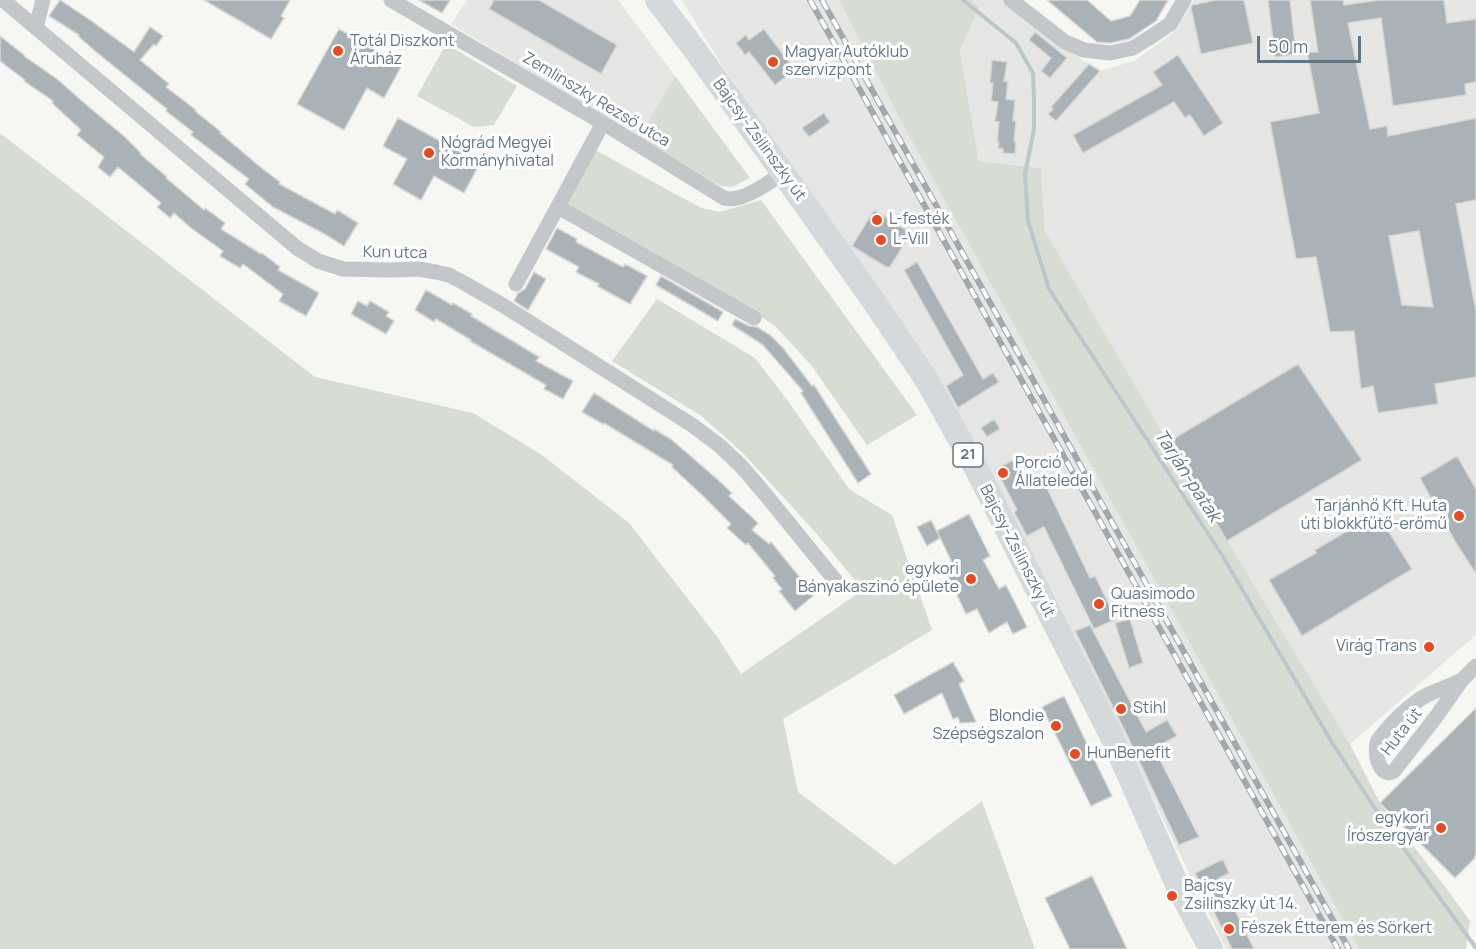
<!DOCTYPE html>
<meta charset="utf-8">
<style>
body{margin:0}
#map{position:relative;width:1476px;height:949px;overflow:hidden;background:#f6f6f2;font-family:Manrope,sans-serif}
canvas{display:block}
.scale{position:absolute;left:1257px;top:36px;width:104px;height:27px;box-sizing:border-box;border:3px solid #637684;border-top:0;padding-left:8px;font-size:18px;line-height:21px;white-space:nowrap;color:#637684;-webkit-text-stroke:4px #fff;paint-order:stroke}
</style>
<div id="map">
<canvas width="1476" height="949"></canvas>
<div class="scale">50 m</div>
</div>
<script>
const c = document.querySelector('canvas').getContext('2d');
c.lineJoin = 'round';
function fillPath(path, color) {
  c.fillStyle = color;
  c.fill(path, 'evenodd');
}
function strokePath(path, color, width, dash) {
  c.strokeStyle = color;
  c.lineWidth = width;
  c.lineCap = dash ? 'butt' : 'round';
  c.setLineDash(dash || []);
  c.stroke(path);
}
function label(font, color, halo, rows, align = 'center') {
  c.font = font + ' Manrope,sans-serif';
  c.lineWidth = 6;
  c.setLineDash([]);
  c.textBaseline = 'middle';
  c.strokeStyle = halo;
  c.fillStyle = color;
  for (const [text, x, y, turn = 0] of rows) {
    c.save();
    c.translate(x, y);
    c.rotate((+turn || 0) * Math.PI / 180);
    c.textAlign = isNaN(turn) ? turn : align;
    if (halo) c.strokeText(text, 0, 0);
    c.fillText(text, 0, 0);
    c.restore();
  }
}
const built = new Path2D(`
 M 467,0 L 618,0 L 675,76 L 638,138 L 451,24 Z
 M 682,0 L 839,0 L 907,132 L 1359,949 L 1226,949 L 1120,731 L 1069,633 Z
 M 971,0 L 1005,0 L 1063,47 L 1100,71 L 1134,61 L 1172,34 L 1194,0 L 1476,0 L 1476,635 L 1350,744 L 1150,412 L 1045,231 L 1041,168 L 979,161 L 960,51 L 979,7 Z`);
const green = new Path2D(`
 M 839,0 L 971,0 L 979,7 L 960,51 L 979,161 L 1041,168 L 1045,231 L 1168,442 L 1350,744 L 1380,803 L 1446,888 L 1470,921 L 1466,949 L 1359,949 L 907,132 Z
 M 446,44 L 517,86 L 494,125 L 474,127 L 417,96 Z
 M 675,76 L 750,178 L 732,187 L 720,186 L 638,138 Z
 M 0,133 L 315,377 L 473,413 L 542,455 L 629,523 L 718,638 L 741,674 L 863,590 L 816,533 L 742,452 L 700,415 L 612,361 L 657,299 L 755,358 L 788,401 L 849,489 L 892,515 L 932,630 L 783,719 L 798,792 L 895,865 L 982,801 L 1035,949 L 0,949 Z
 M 595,150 L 701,208 L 720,212 L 761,200 L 917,415 L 867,445 L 811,365 L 776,327 L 753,311 L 564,206 Z`);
const stream = new Path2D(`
 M 963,0 L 1016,43 L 1033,73 L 1034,100 L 1034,129 L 1025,174 L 1028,221 L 1049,289 L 1222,555 L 1331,741 L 1376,810 L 1476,948`);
const building = new Path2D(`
 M 60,0 L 90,20 L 134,52 L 150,27 L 163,36 L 156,46 L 154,44 L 140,60 L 169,84 L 166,87 L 196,110 L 195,111 L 221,132 L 220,133 L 259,166 L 280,182 L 279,184 L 335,214 L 337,210 L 358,223 L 344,246 L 323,233 L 273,207 L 245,184 L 249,179 L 191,135 L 193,132 L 166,111 L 167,109 L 95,51 L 78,36 L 79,35 L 49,16 Z
 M 204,0 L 290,0 L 281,16 L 284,18 L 271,39 Z
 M 419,0 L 450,0 L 442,13 Z
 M 494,0 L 539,0 L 617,45 L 601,74 L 489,9 Z
 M 1047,0 L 1087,0 L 1111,21 L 1130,16 L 1140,0 L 1168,0 L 1156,21 L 1129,39 L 1110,43 L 1097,42 Z
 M 1216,0 L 1244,0 L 1253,43 L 1201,54 L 1191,8 L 1192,5 Z
 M 1268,0 L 1290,0 L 1296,54 L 1275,57 Z
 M 1310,0 L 1343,0 L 1344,5 L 1379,0 L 1444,0 L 1447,23 L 1476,19 L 1476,82 L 1465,84 L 1466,95 L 1393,106 L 1381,18 L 1348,23 L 1370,129 L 1387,126 L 1388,136 L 1476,118 L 1476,200 L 1456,204 L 1476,311 L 1476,377 L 1435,384 L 1438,404 L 1378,413 L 1373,386 L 1361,389 L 1354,331 L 1330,332 L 1316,257 L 1296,259 L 1270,122 L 1319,113 L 1307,52 L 1318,52 ZM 1419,231 L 1433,307 L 1402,305 L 1389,236 Z
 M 339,29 L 402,65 L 384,98 L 367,88 L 344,130 L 297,104 Z
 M 764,29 L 795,70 L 775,85 L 749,52 L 745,55 L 736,43 L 746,35 L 749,40 Z
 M 1035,32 L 1067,58 L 1050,78 L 1041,71 L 1051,58 L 1029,40 Z
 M 0,36 L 24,55 L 24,56 L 57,79 L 90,108 L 125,137 L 141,153 L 140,154 L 167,177 L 166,178 L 204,210 L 205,208 L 225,223 L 221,229 L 261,254 L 262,253 L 280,267 L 278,270 L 319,293 L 306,316 L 279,301 L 283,294 L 243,264 L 240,268 L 220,256 L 223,251 L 191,228 L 174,213 L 170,218 L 157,207 L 161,203 L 118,167 L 110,177 L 98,167 L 104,157 L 77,135 L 81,130 L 52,103 L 53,101 L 24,81 L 25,80 L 0,61 Z
 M 1178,55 L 1223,123 L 1204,136 L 1190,115 L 1185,118 L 1174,102 L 1083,153 L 1073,135 L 1162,85 L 1153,72 Z
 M 992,60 L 1007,62 L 1004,81 L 1008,82 L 1006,99 L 1015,100 L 1013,121 L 1016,121 L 1014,141 L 1016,142 L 1015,154 L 1003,153 L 1003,149 L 998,148 L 999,142 L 997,142 L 999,122 L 995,121 L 998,102 L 991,101 L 993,83 L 990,83 Z
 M 1089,64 L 1100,71 L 1056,121 L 1048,114 L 1053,109 L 1051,107 Z
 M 824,113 L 830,122 L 809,137 L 802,128 Z
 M 398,118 L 480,163 L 464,193 L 434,176 L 421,200 L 393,184 L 407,159 L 383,146 Z
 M 874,210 L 911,233 L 890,267 L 886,267 L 852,246 Z
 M 557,228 L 577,239 L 576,242 L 623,267 L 625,264 L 647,276 L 630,304 L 597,286 L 599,284 L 576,272 L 579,267 L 546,249 Z
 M 917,262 L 983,379 L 993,373 L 999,382 L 958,408 L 946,386 L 963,375 L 904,270 Z
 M 534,272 L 546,279 L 528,310 L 514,301 L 518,293 L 525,289 Z
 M 661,276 L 723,312 L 718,321 L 656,285 Z
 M 426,290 L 452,305 L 453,303 L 472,314 L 471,316 L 539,357 L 536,361 L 573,381 L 563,399 L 544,389 L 546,385 L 470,341 L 471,340 L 436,319 L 434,322 L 415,310 Z
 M 358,301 L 367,306 L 370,301 L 389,312 L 386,316 L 394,321 L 386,334 L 351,314 Z
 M 735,319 L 749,326 L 757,327 L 770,335 L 783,348 L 812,386 L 814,385 L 871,474 L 858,483 L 801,393 L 803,391 L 763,345 L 732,325 Z
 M 1298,364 L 1362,460 L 1227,541 L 1168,442 Z
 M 594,393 L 654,431 L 654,429 L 672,440 L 718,480 L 732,493 L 729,496 L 758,523 L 752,530 L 769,544 L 771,542 L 802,580 L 813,596 L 795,611 L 779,591 L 782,589 L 773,578 L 775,576 L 748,543 L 746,545 L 727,528 L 731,524 L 703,496 L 672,467 L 673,465 L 604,423 L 603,424 L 582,412 Z
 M 994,419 L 1000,429 L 987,437 L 981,428 Z
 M 1457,456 L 1476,489 L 1476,574 L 1456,543 L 1420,478 Z
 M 1013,460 L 1022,477 L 1027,474 L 1034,489 L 1045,484 L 1090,578 L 1095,576 L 1116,619 L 1094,629 L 1044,527 L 1027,536 L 1014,512 L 1017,510 L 996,469 Z
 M 1377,513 L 1412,569 L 1302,636 L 1269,580 L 1316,553 L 1315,550 Z
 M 969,514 L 990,556 L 983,560 L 999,589 L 1006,585 L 1027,627 L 1013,634 L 1007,622 L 989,633 L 977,609 L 966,614 L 947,574 L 955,569 L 937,531 Z
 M 931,520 L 940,538 L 927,546 L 917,527 Z
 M 1130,619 L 1143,663 L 1129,668 L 1115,623 Z
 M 1090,625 L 1146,732 L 1167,720 L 1177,736 L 1154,748 L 1199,837 L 1179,845 L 1125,731 L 1075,631 Z
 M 953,662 L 964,681 L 959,684 L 976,722 L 960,723 L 958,717 L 953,719 L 942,693 L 904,714 L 894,695 Z
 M 1064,696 L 1112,796 L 1091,806 L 1042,707 Z
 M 1476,708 L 1476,853 L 1474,859 L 1455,878 L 1380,803 Z
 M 1223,859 L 1229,873 L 1219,878 L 1254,949 L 1232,949 L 1195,873 Z
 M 1092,876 L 1127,949 L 1070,949 L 1045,898 Z`);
const street = new Path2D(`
 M 3,0 L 297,248 L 318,261 L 343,269 L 391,270 L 418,269 L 436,272 L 449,275 L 464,283 L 504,306 L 692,425 L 720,446 L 741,466 L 765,494 L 839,585
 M 391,0 L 603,123 L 724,198 C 741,203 769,183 782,173
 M 1011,0 L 1065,42 L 1084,50 L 1110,53 L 1133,48 L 1149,38 L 1170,24 L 1184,0
 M 36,27 L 43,0
 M 558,207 L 754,318
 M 516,284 L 603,123
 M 1462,680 C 1450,686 1438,690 1427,695 C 1411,703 1390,724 1379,739 C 1372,749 1379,780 1394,771 L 1436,717 L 1462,680 L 1476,666`);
const primary = new Path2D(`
 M 657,0 L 695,50 L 795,190 L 877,306 L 926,379 L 978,472 L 1112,737 L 1178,887 L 1211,949`);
const rail = new Path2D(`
 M 810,0 L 1338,949
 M 822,0 L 1349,949`);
const markers = [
 [338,51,6,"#ea481e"],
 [773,62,6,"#ea481e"],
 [429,153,6,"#ea481e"],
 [877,220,6,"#ea481e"],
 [881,240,6,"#ea481e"],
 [1003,473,6,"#ea481e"],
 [1459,516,6,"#ea481e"],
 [971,579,6,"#ea481e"],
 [1099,604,6,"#ea481e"],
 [1429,647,6,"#ea481e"],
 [1121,709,6,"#ea481e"],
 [1056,726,6,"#ea481e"],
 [1075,754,6,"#ea481e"],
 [1441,828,6,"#ea481e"],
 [1172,896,6,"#ea481e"],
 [1229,929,6,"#ea481e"]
];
const shields = [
 [968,455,30]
];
const shieldNames = [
 ["21",968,455]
];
const poiNames = [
 ["Totál Diszkont",350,42],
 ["Áruház",350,60],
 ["Magyar Autóklub",785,53],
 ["szervizpont",785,71],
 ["Nógrád Megyei",441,144],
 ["Kormányhivatal",441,162],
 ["L-festék",889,220],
 ["L-Vill",893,240],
 ["Porció",1015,464],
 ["Állateledel",1015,482],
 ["Tarjánhő Kft. Huta",1447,507,"right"],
 ["úti blokkfűtő-erőmű",1447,525,"right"],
 ["egykori",959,570,"right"],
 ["Bányakaszinó épülete",959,588,"right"],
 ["Quasimodo",1111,595],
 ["Fitness",1111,613],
 ["Virág Trans",1417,647,"right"],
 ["Stihl",1133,709],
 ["Blondie",1044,717,"right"],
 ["Szépségszalon",1044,735,"right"],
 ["HunBenefit",1087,754],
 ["egykori",1429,819,"right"],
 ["Írószergyár",1429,837,"right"],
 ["Bajcsy",1184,887],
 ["Zsilinszky út 14.",1184,905],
 ["Fészek Étterem és Sörkert",1241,929]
];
const streetNames = [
 ["Zemlinszky Rezső utca",596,100,31],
 ["Bajcsy-Zsilinszky út",759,140,54],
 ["Kun utca",395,253,1],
 ["Bajcsy-Zsilinszky út",1017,551,63],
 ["Huta út",1402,732,-52]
];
const waterNames = [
 ["Tarján-patak",1187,476,57]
];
fillPath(built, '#e6e7e5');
fillPath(green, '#d7ddd3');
strokePath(stream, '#bac7cb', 4);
fillPath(building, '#a9b2b7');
strokePath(building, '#d7d7d4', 1.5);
strokePath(street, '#c3c7ca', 15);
strokePath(primary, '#d4d9dc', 24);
strokePath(rail, '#a1a8ae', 6);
strokePath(rail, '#fff', 4, [11]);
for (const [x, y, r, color] of markers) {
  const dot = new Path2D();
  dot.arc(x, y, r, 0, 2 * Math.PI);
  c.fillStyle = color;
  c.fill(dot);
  strokePath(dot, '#fff', 2);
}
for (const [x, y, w] of shields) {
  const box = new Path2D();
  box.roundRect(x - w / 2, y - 12, w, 24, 4.5);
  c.fillStyle = '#fff';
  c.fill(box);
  strokePath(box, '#637684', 1.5);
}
label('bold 15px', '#637684', null, shieldNames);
label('16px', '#637684', '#fff', poiNames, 'left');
label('16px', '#637684', '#fff', streetNames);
label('italic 18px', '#5f7881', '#fff', waterNames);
</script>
